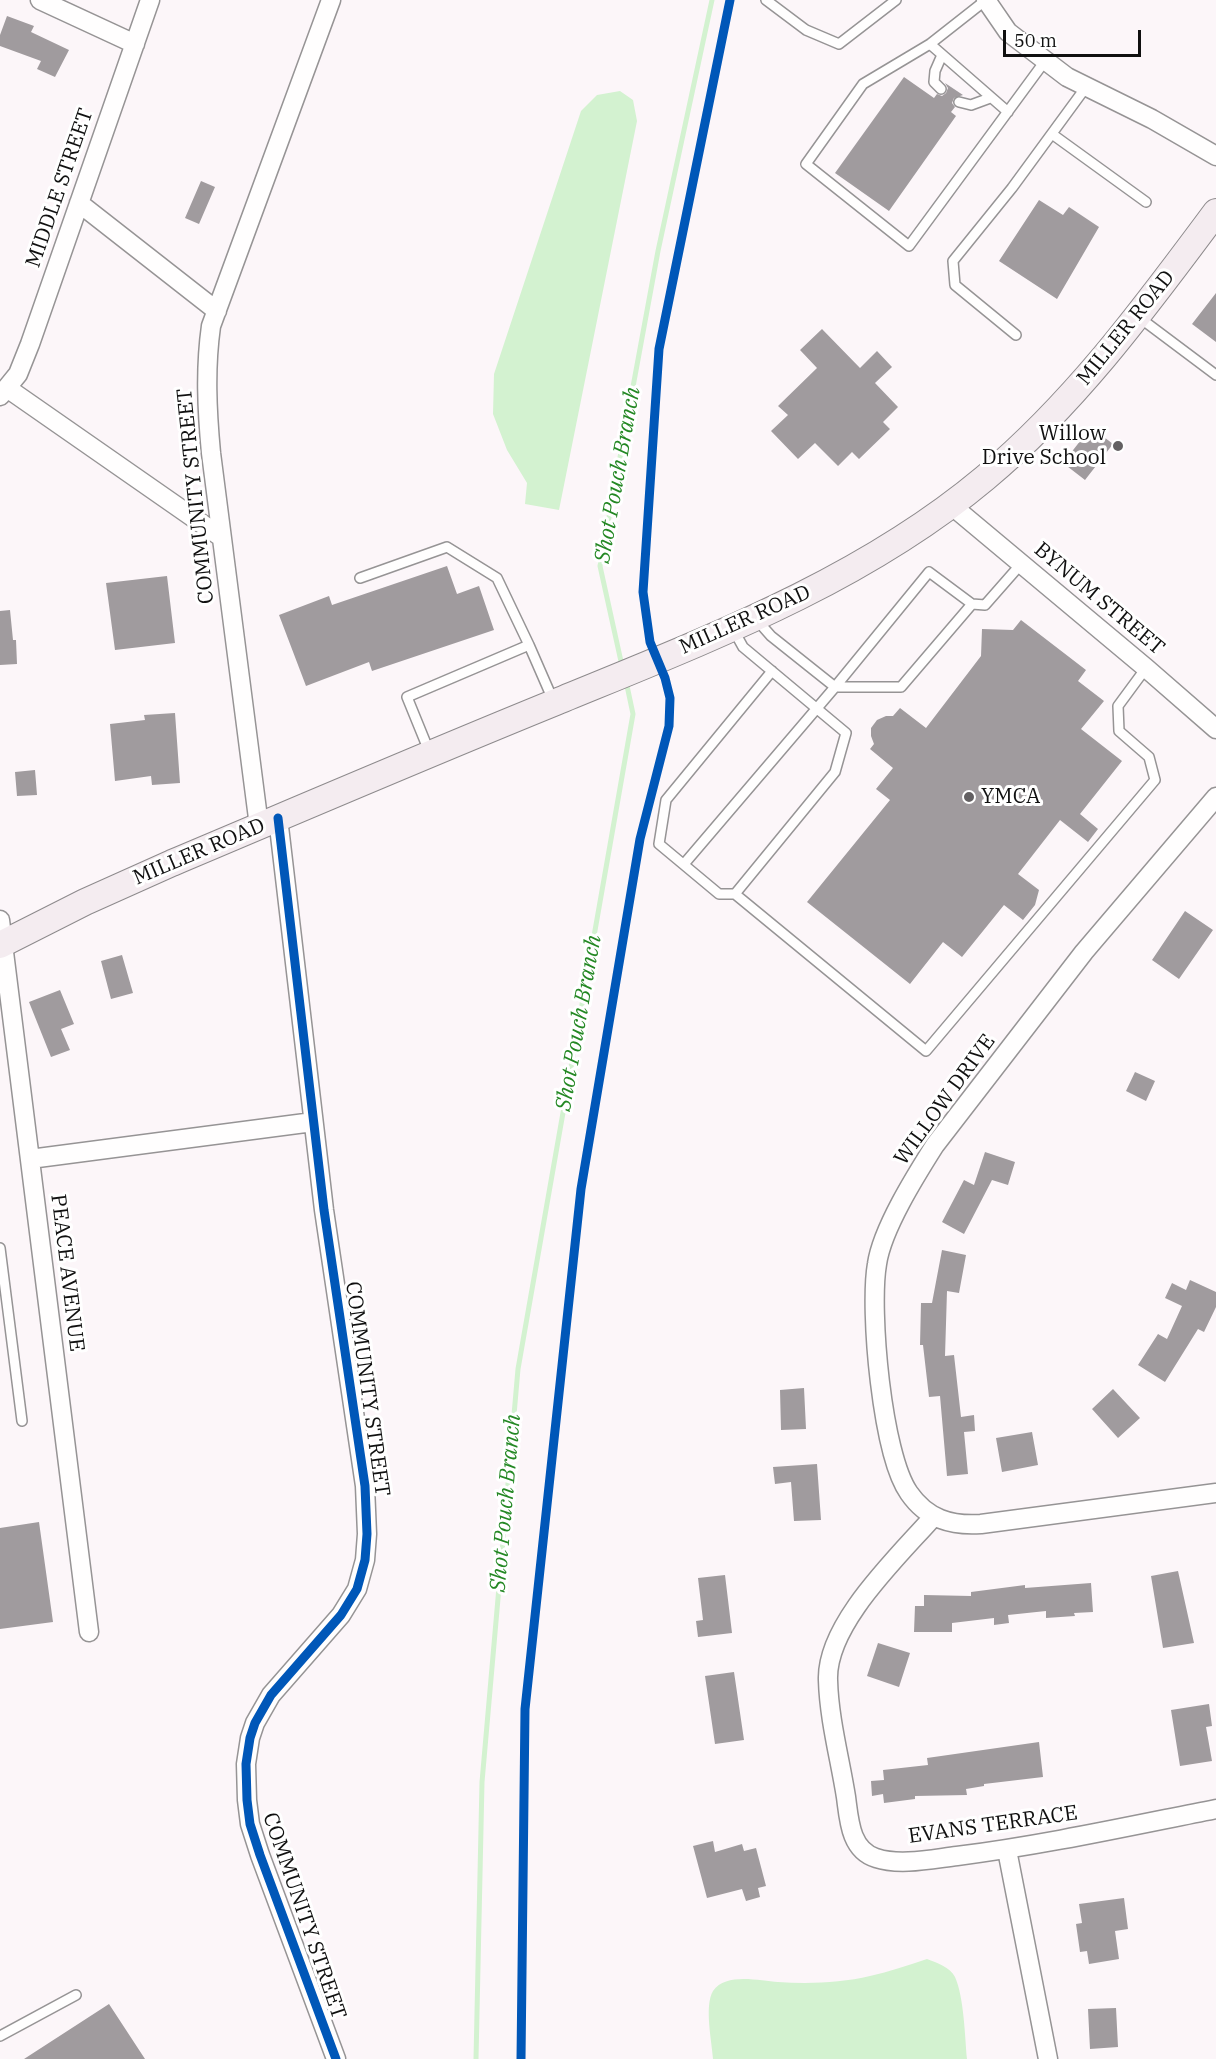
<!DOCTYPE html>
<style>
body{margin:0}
#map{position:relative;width:1216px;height:2059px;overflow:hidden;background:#fcf6f9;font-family:"IBM Plex Serif",serif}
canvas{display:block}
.scale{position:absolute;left:1003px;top:30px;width:138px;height:27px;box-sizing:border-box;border:3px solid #101010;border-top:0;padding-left:8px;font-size:18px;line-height:21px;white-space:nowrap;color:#101010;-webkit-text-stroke:4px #fff;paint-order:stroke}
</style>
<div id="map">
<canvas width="1216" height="2059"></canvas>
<div class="scale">50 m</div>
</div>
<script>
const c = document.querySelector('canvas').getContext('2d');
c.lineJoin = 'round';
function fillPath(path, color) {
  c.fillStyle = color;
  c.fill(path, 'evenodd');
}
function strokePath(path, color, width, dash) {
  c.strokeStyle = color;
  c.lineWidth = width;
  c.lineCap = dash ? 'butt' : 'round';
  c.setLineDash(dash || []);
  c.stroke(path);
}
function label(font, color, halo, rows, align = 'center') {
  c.font = font + ' "IBM Plex Serif",serif';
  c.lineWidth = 6;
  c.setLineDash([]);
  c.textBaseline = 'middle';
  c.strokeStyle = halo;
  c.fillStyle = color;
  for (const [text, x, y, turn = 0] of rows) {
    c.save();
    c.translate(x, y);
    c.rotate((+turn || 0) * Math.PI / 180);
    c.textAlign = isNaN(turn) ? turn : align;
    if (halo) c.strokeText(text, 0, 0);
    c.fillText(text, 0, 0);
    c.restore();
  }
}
const water = new Path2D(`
 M 620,91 L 633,100 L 637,121 L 559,510 L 525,504 L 527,483 L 507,450 L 493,414 L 494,374 L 581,111 L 597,95 Z
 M 927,1959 C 937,1963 950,1967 955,1977 C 964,1997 965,2037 967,2059 L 713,2059 C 712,2042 704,2006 713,1991 C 726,1972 760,1981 778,1982 C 808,1984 841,1983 870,1976 C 889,1972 908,1965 927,1959 Z`);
const stream = new Path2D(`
 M 622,666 L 600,566 L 658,251 L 712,0
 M 476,2059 L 482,1782 L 518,1369 L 633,714 L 626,681`);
const building = new Path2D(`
 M 7,16 L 34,26 L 31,32 L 69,50 L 55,77 L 37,69 L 41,61 L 0,46 L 0,35 Z
 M 904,77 L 934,98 L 937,94 L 942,96 L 946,93 L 948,88 L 945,83 L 963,95 L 954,98 L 952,103 L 955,107 L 951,112 L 956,116 L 889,211 L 835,173 Z
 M 201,181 L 215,187 L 199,224 L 185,218 Z
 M 1039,200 L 1063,215 L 1069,207 L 1099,227 L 1057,299 L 999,261 Z
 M 1216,293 L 1216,342 L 1192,324 Z
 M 822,329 L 860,368 L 877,351 L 892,367 L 875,383 L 898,407 L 883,422 L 890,429 L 859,459 L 852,452 L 838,466 L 815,443 L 798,459 L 771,431 L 788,415 L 778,406 L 817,368 L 800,350 Z
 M 1091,427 L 1113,444 L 1085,480 L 1063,463 Z
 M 447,566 L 457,594 L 479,586 L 494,630 L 372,671 L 369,662 L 306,686 L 279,615 L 329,596 L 332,605 Z
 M 167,576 L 175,643 L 115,650 L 106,583 Z
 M 10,610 L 13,640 L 16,640 L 17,664 L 0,665 L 0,611 Z
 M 1021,620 L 1086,670 L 1078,681 L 1104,701 L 1081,729 L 1122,761 L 1080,814 L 1098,829 L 1088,842 L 1060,820 L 1018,874 L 1039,890 L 1035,905 L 1023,920 L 1004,905 L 962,957 L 943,942 L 910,984 L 807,902 L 890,800 L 876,789 L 893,768 L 870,749 L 874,744 L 871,736 L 871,728 L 877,720 L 886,716 L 893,716 L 900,708 L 926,728 L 981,656 L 982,629 L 1013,630 Z
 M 175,713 L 180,783 L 152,785 L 151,776 L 115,781 L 110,724 L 145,720 L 144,715 Z
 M 35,770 L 37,795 L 17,796 L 15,772 Z
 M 1185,911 L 1213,930 L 1179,979 L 1152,960 Z
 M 122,955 L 133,993 L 111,999 L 101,961 Z
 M 60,990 L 74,1024 L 61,1029 L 70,1050 L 51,1057 L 29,1002 Z
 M 1135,1072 L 1155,1081 L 1146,1101 L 1126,1091 Z
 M 985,1152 L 1015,1162 L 1008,1185 L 992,1180 L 964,1234 L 942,1222 L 964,1180 L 974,1185 Z
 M 942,1250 L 966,1255 L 959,1293 L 947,1291 L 945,1356 L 954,1355 L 961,1417 L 974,1415 L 975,1431 L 964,1432 L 968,1474 L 947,1476 L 940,1396 L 929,1397 L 923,1345 L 920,1345 L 921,1303 L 932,1303 Z
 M 1190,1280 L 1216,1292 L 1216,1307 L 1204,1332 L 1198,1329 L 1165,1382 L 1138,1365 L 1158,1334 L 1167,1339 L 1182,1306 L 1165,1298 L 1172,1283 L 1186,1290 Z
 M 804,1388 L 806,1429 L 781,1430 L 780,1390 Z
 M 1113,1389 L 1140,1418 L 1118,1438 L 1092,1409 Z
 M 1032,1432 L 1038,1465 L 1002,1472 L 996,1438 Z
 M 817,1464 L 821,1520 L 794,1521 L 791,1482 L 775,1484 L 773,1467 Z
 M 39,1522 L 53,1622 L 0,1629 L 0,1528 Z
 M 1178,1571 L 1194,1643 L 1163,1648 L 1151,1576 Z
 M 725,1575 L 732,1633 L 698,1637 L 696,1621 L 703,1620 L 698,1578 Z
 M 1091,1583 L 1093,1612 L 1074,1613 L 1075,1616 L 1046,1618 L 1046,1611 L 1008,1615 L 1009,1623 L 994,1625 L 994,1618 L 952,1623 L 952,1632 L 914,1632 L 915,1606 L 924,1606 L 924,1595 L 971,1596 L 971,1592 L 1025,1585 L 1025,1588 Z
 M 878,1643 L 910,1653 L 899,1687 L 867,1676 Z
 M 734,1672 L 744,1740 L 715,1744 L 705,1676 Z
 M 1209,1704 L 1212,1726 L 1206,1727 L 1212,1761 L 1180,1766 L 1171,1710 Z
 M 1039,1742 L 1043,1777 L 984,1784 L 984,1786 L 966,1789 L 967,1795 L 915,1796 L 915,1799 L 884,1803 L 883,1794 L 872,1796 L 871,1781 L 884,1780 L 883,1770 L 928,1765 L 927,1758 Z
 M 713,1841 L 715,1852 L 742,1844 L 744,1851 L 756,1848 L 766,1886 L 758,1888 L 760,1897 L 746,1901 L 742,1889 L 707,1898 L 693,1846 Z
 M 1124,1898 L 1128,1929 L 1115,1931 L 1119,1959 L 1089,1964 L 1087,1951 L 1080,1952 L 1076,1924 L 1082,1923 L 1079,1904 Z
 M 109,2004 L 145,2059 L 24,2059 Z
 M 1116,2008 L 1118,2047 L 1090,2049 L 1088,2009 Z`);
const lane = new Path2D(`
 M 766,0 L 806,30 L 839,44 L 896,0
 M 986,0 L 930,44 L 863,84 L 806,164 L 909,246 L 1045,61
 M 930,44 L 1008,112
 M 941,89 L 934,82 L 935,71 L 942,55
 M 959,102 L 971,105 L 990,98
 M 1052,134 L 1146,202
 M 1140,318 L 1216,375
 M 1016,335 L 955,285 L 953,261 L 1012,188 L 1086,87
 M 360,578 L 447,547 L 497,578 L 529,645 L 407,697 L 429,751
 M 972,604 L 985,605 L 1021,564
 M 733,629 L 743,647 L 846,733 L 835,772 L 735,894
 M 529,645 L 553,700
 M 772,671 L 666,800 L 659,844 L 719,894 L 735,894 L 926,1051 L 1155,780 L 1149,757 L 1119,731 L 1118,706 L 1146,668
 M 684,864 L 835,687 L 929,572 L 972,604 L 901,687 L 835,687 L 771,636 L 756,619
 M 0,1248 L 22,1421
 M 0,2036 L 76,1995`);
const street = new Path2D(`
 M 40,0 L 135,44
 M 986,0 L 1008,32 L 1067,77 L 1152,119 L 1216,156
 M 79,203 L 217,311
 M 7,388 L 221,537
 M 0,396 L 18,374 L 30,344 L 150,0
 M 951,505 L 1146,668 L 1216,729
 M 1216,797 L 1084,952 L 935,1145 C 916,1175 882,1229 877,1264 C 869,1310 882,1455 909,1493 C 927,1519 951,1526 981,1524 L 1216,1493
 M 278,818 L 324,1210 L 365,1486 L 367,1534 L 365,1560 L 357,1589 L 341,1615 L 271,1695 L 255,1723 L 250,1738 L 246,1764 L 247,1800 L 250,1824 L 260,1855 L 336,2059
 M 259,826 L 211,453 C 207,410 205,369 211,326 L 331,0
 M 0,920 L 89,1632
 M 30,1159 L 313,1122
 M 934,1516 C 898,1557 826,1624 828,1680 C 829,1719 840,1759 846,1797 C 849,1819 850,1850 876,1858 C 900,1866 932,1859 957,1856 C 1044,1845 1130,1826 1216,1809
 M 1007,1850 L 1048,2059`);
const secondary = new Path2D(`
 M 0,945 L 85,902 L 172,863 C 300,809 428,754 556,702 C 704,641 861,582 985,478 C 1076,402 1146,306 1216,212`);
const cycleway = new Path2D(`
 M 278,818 L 324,1210 L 365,1486 L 367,1534 L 365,1560 L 357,1589 L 341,1615 L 271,1695 L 255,1723 L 250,1738 L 246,1764 L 247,1800 L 250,1824 L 260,1855 L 336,2059
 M 521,2059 L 525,1709 L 581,1189 L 640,839 L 669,726 L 670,698 L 665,678 L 650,642 L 643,592 L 659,349 L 730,0`);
const markers = [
 [1118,446,6,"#636062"],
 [969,797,6,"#636062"]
];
const streetNames = [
 ["MIDDLE STREET",60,188,-71],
 ["MILLER ROAD",1126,328,-51],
 ["COMMUNITY STREET",196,496,-96],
 ["BYNUM STREET",1099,599,40],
 ["MILLER ROAD",745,620,-24],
 ["MILLER ROAD",199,852,-23],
 ["WILLOW DRIVE",945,1100,-54],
 ["PEACE AVENUE",67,1273,83],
 ["COMMUNITY STREET",367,1389,82],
 ["EVANS TERRACE",993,1825,-8],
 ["COMMUNITY STREET",304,1916,71]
];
const poiNames = [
 ["Willow",1106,434],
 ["Drive School",1106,458],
 ["YMCA",981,797,"left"]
];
const waterNames = [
 ["Shot Pouch Branch",618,475,-80],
 ["Shot Pouch Branch",579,1023,-80],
 ["Shot Pouch Branch",506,1503,-85]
];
fillPath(water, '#d3f2d0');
strokePath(stream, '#d3f2d0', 5);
fillPath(building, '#a09b9e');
strokePath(lane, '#969495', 12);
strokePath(street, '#969495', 21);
strokePath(secondary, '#8d8a8c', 28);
strokePath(lane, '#fffefe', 9);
strokePath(street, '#fffefe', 18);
strokePath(secondary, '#f4ecf0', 26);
strokePath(cycleway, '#0057b8', 9);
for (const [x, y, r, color] of markers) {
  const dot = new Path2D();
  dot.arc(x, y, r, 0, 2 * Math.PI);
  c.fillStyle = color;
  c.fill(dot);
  strokePath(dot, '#fff', 2);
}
label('21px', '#101010', '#fff', streetNames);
label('21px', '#101010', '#fff', poiNames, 'right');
label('italic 22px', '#248824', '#fff', waterNames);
</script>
